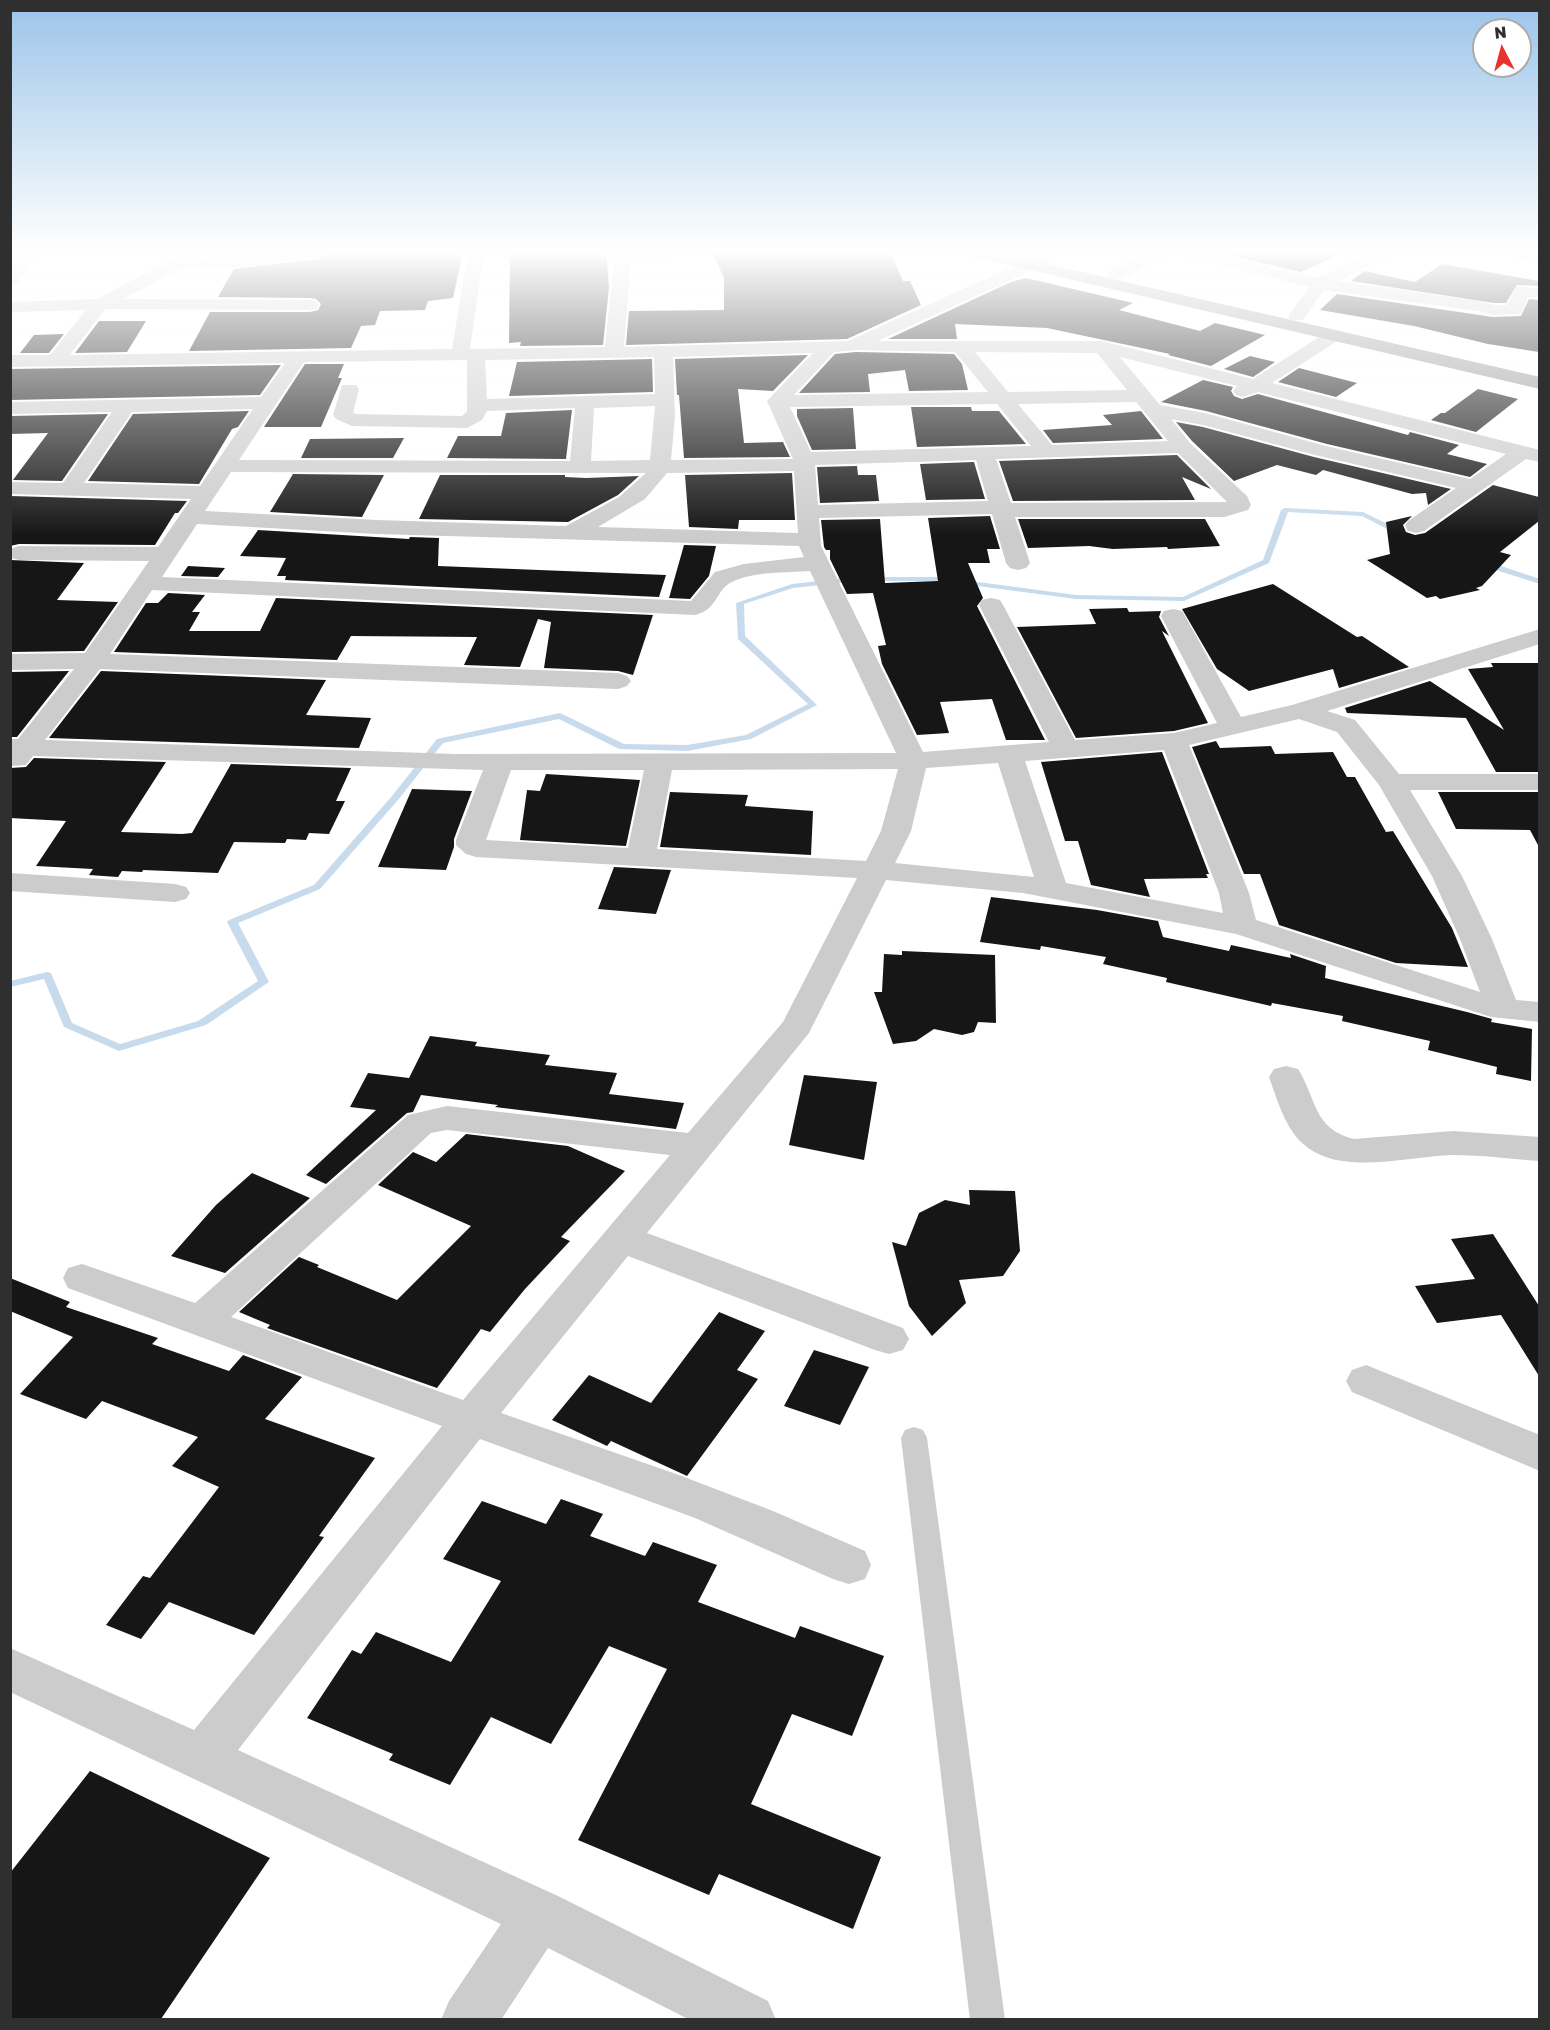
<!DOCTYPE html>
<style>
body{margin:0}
#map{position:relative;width:1550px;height:2030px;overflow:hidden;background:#fff;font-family:"Golos Text",sans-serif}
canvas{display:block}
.frame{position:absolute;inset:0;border:12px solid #2f2f2f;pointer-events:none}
.north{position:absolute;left:1472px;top:18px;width:60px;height:60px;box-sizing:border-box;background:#fff;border:2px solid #acacac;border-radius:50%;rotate:354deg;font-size:16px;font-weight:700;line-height:24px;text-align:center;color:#2f2f2f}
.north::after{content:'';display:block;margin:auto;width:21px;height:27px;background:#e8322e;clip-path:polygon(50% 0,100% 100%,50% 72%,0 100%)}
</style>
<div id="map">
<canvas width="1550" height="2030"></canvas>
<div class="frame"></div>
<div class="north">N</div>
</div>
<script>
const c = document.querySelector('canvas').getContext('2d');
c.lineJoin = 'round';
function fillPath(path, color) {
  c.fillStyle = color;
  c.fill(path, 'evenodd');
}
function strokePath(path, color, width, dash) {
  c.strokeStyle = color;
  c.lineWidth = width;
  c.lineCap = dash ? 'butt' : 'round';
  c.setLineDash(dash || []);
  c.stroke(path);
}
const stream = new Path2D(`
 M 1285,508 L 1363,512 L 1402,531 L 1395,533 L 1362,516 L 1288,512 L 1269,563 L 1184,601 L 1076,599 L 940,581 L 872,581 L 868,579 L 872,577 L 940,577 L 1076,595 L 1183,597 L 1263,560 L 1281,510 Z
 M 1483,562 L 1489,562 L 1540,579 L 1540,584 L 1483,566 Z
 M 853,577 L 857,579 L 856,581 L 793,588 L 744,604 L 745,636 L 817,705 L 751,739 L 687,751 L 619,749 L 559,719 L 443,743 L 398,800 L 320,889 L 238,923 L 269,982 L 206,1025 L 119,1051 L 64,1027 L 44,979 L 10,987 L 10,981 L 47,972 L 51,973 L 72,1023 L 120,1044 L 198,1021 L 258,981 L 227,922 L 229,920 L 314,885 L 392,796 L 437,739 L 560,713 L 624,744 L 687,745 L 746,735 L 808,704 L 738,639 L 736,603 L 792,584 Z`);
const building = new Path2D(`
 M 329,252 L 463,252 L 453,298 L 428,301 L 425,310 L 380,311 L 375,325 L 361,326 L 351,348 L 189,351 L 210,312 L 310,312 L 318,310 L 321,304 L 316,299 L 310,298 L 218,297 L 234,269 L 319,259 Z
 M 510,252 L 606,252 L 609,287 L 603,345 L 520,346 L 521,342 L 509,343 Z
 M 712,252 L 890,252 L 903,281 L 910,281 L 921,305 L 847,339 L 626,345 L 629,311 L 724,310 L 724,278 Z
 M 1215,252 L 1345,252 L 1301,272 Z
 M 1442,264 L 1539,281 L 1539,286 L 1517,285 L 1506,303 L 1494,303 L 1351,281 L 1364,271 L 1415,282 Z
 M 1026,278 L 1133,303 L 1119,310 L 1200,331 L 1215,323 L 1265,335 L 1211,366 L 1168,355 L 1170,354 L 1047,328 L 955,324 L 957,339 L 888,339 L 1011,282 Z
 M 1337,294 L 1493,317 L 1521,316 L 1529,299 L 1539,300 L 1539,352 L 1488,344 L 1414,326 L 1320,310 Z
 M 99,321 L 146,321 L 127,352 L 75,353 Z
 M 64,334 L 49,353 L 20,353 L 34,335 Z
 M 856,352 L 954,354 L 962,364 L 968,390 L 909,391 L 905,370 L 868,374 L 870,392 L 799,393 L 835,354 Z
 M 808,355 L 773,391 L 738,389 L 744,443 L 783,442 L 790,457 L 684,458 L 679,395 L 677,395 L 675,359 Z
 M 1250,356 L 1275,362 L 1253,377 L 1224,369 Z
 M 652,359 L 653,392 L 509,396 L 517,362 Z
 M 305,364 L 344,364 L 338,378 L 342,378 L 321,427 L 264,427 Z
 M 281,365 L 260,395 L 10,400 L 10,369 Z
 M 1299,368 L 1357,383 L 1336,397 L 1278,382 Z
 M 1203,380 L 1233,387 L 1231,391 L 1234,396 L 1242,399 L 1258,394 L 1408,435 L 1410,432 L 1459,445 L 1447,454 L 1487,464 L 1470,477 L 1327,444 L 1206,411 L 1161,402 Z
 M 1478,389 L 1518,399 L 1476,432 L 1431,420 L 1441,413 L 1445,413 Z
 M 911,407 L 971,407 L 972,411 L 999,411 L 1026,444 L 917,447 Z
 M 853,408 L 856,449 L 812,450 L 797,416 L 797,409 Z
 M 572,410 L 566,459 L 447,458 L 458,436 L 501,436 L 506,413 Z
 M 249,411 L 238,427 L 232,429 L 199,484 L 88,481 L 133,414 Z
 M 1141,411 L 1163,439 L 1053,443 L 1043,430 L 1112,425 L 1103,415 Z
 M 108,414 L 62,481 L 13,480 L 48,433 L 10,434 L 10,416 Z
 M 1176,422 L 1203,427 L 1314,457 L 1451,489 L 1428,505 L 1426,493 L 1412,494 L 1323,470 L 1316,475 L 1277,465 L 1234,481 L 1192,441 Z
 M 404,438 L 393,458 L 301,458 L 310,439 Z
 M 1177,455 L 1211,489 L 1182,477 L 1195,500 L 1013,501 L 999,461 Z
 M 974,462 L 985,499 L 926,500 L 920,464 Z
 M 857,466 L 858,475 L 876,475 L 879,501 L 820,503 L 817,467 Z
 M 792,473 L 795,520 L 739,520 L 738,529 L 689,527 L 685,475 Z
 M 293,474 L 384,475 L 362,517 L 270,512 Z
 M 440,475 L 565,475 L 565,477 L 586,478 L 639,476 L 618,495 L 568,522 L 419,519 Z
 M 1493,485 L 1539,497 L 1539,521 L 1500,552 L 1511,555 L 1482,586 L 1476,588 L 1480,590 L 1440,599 L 1436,596 L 1427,598 L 1367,560 L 1390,554 L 1386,522 L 1412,516 L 1403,525 L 1406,532 L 1415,535 L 1425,533 Z
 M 10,496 L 187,501 L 178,513 L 175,513 L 155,545 L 19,544 L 10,546 Z
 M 990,516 L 1000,549 L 987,549 L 990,563 L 968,563 L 983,598 L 977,606 L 1045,740 L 1006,740 L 992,699 L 940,702 L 949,733 L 917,735 L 882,664 L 878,646 L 886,645 L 873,593 L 847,594 L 830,559 L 830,550 L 826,550 L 824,547 L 821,520 L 880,519 L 885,583 L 938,581 L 928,518 Z
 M 1018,519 L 1205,519 L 1220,546 L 1168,549 L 1167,547 L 1113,549 L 1089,546 L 1028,548 Z
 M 258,530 L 409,539 L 410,537 L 439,538 L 438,566 L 666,575 L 659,597 L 285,580 L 286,576 L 277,576 L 286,558 L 240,556 Z
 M 684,545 L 716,546 L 709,576 L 690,599 L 669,598 Z
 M 10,560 L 84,563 L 57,600 L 118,602 L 84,651 L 10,652 Z
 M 188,566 L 225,568 L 218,577 L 181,576 Z
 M 1273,584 L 1357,637 L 1362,636 L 1409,667 L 1339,688 L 1333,669 L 1249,691 L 1217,669 L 1182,609 Z
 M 168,593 L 205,595 L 192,612 L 200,612 L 189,631 L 260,631 L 276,598 L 653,615 L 633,675 L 618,671 L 544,668 L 551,622 L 538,619 L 520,667 L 464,665 L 477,637 L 351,636 L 337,660 L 114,652 L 146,603 L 158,603 Z
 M 1127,608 L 1129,612 L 1161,611 L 1159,617 L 1169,636 L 1162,631 L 1208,723 L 1174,731 L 1076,738 L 1017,627 L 1096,624 L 1089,609 Z
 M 1491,663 L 1539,663 L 1539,772 L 1496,772 L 1466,718 L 1347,713 L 1345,708 L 1430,681 L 1504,730 L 1468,669 L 1493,667 Z
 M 69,671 L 17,737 L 10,737 L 10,672 Z
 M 101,671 L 326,680 L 306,715 L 371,718 L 359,748 L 49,738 Z
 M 1216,741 L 1220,748 L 1271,746 L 1275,754 L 1333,752 L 1347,777 L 1355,777 L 1386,832 L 1393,831 L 1452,928 L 1468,967 L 1396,963 L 1279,925 L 1260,874 L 1244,874 L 1192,747 Z
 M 1162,752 L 1209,874 L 1206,874 L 1208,878 L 1144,879 L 1150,897 L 1091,885 L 1078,841 L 1065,841 L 1041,762 Z
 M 34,758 L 166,762 L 121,832 L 182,834 L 192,833 L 231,764 L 351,768 L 336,801 L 345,801 L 329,834 L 309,833 L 306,840 L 287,839 L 285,843 L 234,842 L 218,873 L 143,870 L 142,872 L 122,871 L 118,877 L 89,875 L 93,869 L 36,866 L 66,821 L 10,818 L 10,768 L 26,767 Z
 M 546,774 L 640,780 L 626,846 L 520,840 L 527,790 L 540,791 Z
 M 412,789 L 472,791 L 454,839 L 454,847 L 446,870 L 378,867 Z
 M 670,792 L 748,795 L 745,806 L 813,811 L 811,855 L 660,847 Z
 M 1438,792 L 1539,792 L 1539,847 L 1530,830 L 1456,829 Z
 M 614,867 L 671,870 L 656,914 L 598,909 Z
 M 991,897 L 1097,910 L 1158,921 L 1163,937 L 1229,951 L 1231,945 L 1291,958 L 1290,954 L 1326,966 L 1325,978 L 1467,1012 L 1492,1019 L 1491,1022 L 1532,1029 L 1531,1081 L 1496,1074 L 1497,1067 L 1428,1050 L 1430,1041 L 1342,1021 L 1343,1016 L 1272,1003 L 1271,1006 L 1166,982 L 1167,978 L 1103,964 L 1106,957 L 1041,946 L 1040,950 L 980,942 Z
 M 902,951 L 995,955 L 996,1023 L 978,1022 L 974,1032 L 962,1035 L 934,1029 L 916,1041 L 893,1044 L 874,992 L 882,992 L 884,954 L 902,955 Z
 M 430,1036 L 477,1042 L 475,1046 L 550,1055 L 545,1065 L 617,1073 L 609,1094 L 684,1103 L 676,1129 L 495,1107 L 498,1105 L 421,1095 L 413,1112 L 407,1113 L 326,1184 L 306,1175 L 376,1110 L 350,1107 L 368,1073 L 409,1078 Z
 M 804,1075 L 877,1082 L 864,1160 L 789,1145 Z
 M 466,1134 L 568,1146 L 625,1171 L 561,1237 L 570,1241 L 525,1289 L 490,1332 L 481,1329 L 437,1388 L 267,1328 L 270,1325 L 239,1312 L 299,1257 L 319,1265 L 317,1267 L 397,1300 L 471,1226 L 378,1185 L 413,1152 L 436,1162 Z
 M 252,1173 L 310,1198 L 225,1273 L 171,1256 L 216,1205 Z
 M 969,1190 L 1015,1191 L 1020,1251 L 1003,1276 L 959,1280 L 966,1303 L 932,1336 L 909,1306 L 892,1242 L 906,1246 L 919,1213 L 945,1200 L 970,1205 Z
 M 1493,1234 L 1539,1306 L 1539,1376 L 1501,1315 L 1437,1323 L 1415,1286 L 1475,1279 L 1451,1239 Z
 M 10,1278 L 70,1302 L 66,1307 L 158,1338 L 152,1344 L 229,1371 L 243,1355 L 302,1377 L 265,1419 L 375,1458 L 319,1536 L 324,1537 L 254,1635 L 169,1602 L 141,1639 L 106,1625 L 143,1576 L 150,1578 L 219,1487 L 172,1466 L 198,1437 L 102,1401 L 86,1419 L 20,1394 L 73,1337 L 10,1311 Z
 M 719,1312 L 765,1331 L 737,1370 L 758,1379 L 687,1476 L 611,1441 L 607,1446 L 552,1420 L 589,1375 L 651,1403 Z
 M 814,1350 L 869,1367 L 840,1425 L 784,1406 Z
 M 561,1499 L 603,1514 L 590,1536 L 645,1556 L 653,1542 L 717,1565 L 698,1602 L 795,1638 L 800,1626 L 884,1656 L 852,1736 L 792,1714 L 751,1804 L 881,1857 L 853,1929 L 719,1874 L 709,1895 L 578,1840 L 667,1669 L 609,1646 L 551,1744 L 491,1717 L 450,1785 L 389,1760 L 393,1754 L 307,1718 L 352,1650 L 361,1654 L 376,1632 L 451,1662 L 501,1581 L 443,1559 L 482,1501 L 546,1524 Z
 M 90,1771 L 270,1858 L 161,2019 L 10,2019 L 10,1873 Z`);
const lane = new Path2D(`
 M 914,1427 L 923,1430 L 927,1438 L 1005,2020 L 970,2020 L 901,1438 L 905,1430 Z`);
const street = new Path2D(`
 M 22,252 L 38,252 L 16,284 L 10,285 L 10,267 Z
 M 186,252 L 206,252 L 199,258 C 242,256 285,249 327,252 L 319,257 L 253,266 L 179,269 L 123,299 L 310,300 L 316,301 L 319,305 L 316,309 L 310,310 L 105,309 L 70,355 L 452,349 L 467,258 L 475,253 L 483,258 L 470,349 L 605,347 L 615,252 L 678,252 L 670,257 L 631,258 L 624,347 L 848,341 L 1043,253 L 1049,254 L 1051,258 L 1049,262 L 878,341 L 1102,341 L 1253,379 L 1327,332 L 1339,332 L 1342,336 L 1339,340 L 1272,383 L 1540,450 L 1540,462 L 1526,459 L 1424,531 L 1416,533 L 1408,531 L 1405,526 L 1408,521 L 1456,488 L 1315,455 L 1203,425 L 1171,419 L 1190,443 L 1247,496 L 1251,505 L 1248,510 L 1224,517 L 1015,517 L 1030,563 L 1026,568 L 1018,570 L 1010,568 L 1006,563 L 992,514 L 819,518 L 821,546 L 923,752 L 1049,742 L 979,605 L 982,600 L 991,598 L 1000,600 L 1003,605 L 1075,740 L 1174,733 L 1217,723 L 1161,616 L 1164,611 L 1173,609 L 1182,611 L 1185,616 L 1241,717 L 1292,705 L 1540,629 L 1540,644 L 1327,711 L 1355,720 L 1399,774 L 1540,774 L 1540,790 L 1410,790 L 1462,876 L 1492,939 L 1516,1000 L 1540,1002 L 1540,1022 L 1491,1017 L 1236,934 L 1023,893 L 886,880 L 809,1033 L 647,1233 L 903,1328 L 909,1339 L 903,1350 L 889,1354 L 875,1350 L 628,1256 L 501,1413 L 679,1475 L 773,1511 L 865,1551 L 871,1565 L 865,1579 L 849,1584 L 833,1579 L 695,1518 L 480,1439 L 238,1750 L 558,1896 L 768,2001 L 776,2020 L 690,2020 L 548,1948 L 501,2020 L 441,2020 L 449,2001 L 501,1924 L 10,1692 L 10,1648 L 194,1730 L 442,1426 L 68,1288 L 63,1278 L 68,1268 L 82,1264 L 195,1303 L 408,1115 L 447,1106 L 688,1133 L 783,1022 L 857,878 L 476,857 L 466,854 L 456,845 L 456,840 L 483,770 L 33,756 L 26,765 L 10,766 L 10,739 L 18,739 L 74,669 L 10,670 L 10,654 L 85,653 L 149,561 L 19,560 L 11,558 L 10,549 L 19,546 L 158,547 L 191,499 L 10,494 L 10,482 L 63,483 L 112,412 L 10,414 L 10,402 L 261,397 L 285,363 L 10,367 L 10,355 L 50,355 L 86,310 L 10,312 L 10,302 L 97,299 ZM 856,350 L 955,352 L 988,392 L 794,395 L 834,352 ZM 975,352 L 1097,353 L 1127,390 L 1008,392 ZM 813,353 L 767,401 L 793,459 L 671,460 L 675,416 L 673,357 ZM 654,357 L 655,394 L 487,399 L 485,360 ZM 1120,357 L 1237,386 L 1233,391 L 1236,395 L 1243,397 L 1258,392 L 1506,454 L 1470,479 L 1326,446 L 1205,413 L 1160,405 ZM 467,360 L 467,411 L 462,416 L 356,414 L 353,413 L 359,389 L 356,385 L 342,385 L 333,415 L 336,419 L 352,426 L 467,428 L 482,420 L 487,411 L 575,408 L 570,461 L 239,460 L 304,362 ZM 1136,402 L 1168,441 L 1052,445 L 1018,404 ZM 997,404 L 1031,446 L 811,452 L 790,407 ZM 655,406 L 650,460 L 591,461 L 594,408 ZM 253,409 L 200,486 L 84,483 L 132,412 ZM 1178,453 L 1227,502 L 1011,503 L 996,459 ZM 976,460 L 988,501 L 818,505 L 815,465 ZM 794,471 L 798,533 L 598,527 L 645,499 L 667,473 ZM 231,472 L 646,473 L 619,497 L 566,526 L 377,520 L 205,511 ZM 197,524 L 377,534 L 799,546 L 804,557 L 744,564 L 715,572 L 691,601 L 162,577 ZM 810,571 L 896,753 L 456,754 L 45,740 L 100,669 L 618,689 L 627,686 L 631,681 L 627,676 L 618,673 L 110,654 L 152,590 L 695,615 C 719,609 715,590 732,582 C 754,571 786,573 810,571 ZM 1299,719 L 1337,732 L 1379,785 L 1432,876 L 1460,939 L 1480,992 L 1256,920 L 1249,893 L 1189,745 ZM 1164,750 L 1219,893 L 1223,913 L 1066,883 L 1025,761 ZM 998,763 L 1034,877 L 895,863 L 911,831 L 926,768 ZM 898,769 L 881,831 L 866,861 L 657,849 L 672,770 ZM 511,770 L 644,770 L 628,848 L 486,840 ZM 447,1130 L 670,1155 L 463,1400 L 231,1317 L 431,1133 Z
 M 1148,252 L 1168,252 L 1166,255 L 1121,279 L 1109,279 L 1107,275 L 1109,271 Z
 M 1179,252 L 1206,252 L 1317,278 L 1373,252 L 1393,252 L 1391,255 L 1338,281 L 1480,301 L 1494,305 L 1507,305 L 1517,287 L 1540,288 L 1540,298 L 1528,297 L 1521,314 L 1493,315 L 1478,311 L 1324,290 L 1303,320 L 1291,320 L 1288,316 L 1309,287 L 1181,255 Z
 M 10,873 L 175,884 L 186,887 L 190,893 L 186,899 L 175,902 L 10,891 Z
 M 1286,1066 L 1298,1069 C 1317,1099 1313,1129 1354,1139 L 1453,1131 L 1540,1137 L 1540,1161 C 1511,1159 1481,1155 1452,1155 C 1407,1156 1338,1178 1301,1142 C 1284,1125 1277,1099 1269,1077 L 1274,1069 Z
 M 1366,1365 L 1540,1435 L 1540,1471 L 1352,1392 L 1346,1381 L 1352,1370 Z`);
const highway = new Path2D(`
 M 967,252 L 995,252 L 1540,377 L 1540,389 L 975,257 Z`);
const rail = new Path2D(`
 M 1500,252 L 1540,260`);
fillPath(stream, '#c8dbec');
fillPath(building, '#161616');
fillPath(lane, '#ccc');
fillPath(street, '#ccc');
fillPath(highway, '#969696');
strokePath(rail, '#848484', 4);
strokePath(rail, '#fff', 2, [8]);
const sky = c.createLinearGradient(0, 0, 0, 536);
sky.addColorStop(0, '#9bc4ea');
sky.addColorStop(0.47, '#fff');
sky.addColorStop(1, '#ffffff00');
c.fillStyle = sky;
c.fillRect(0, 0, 1550, 536);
</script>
